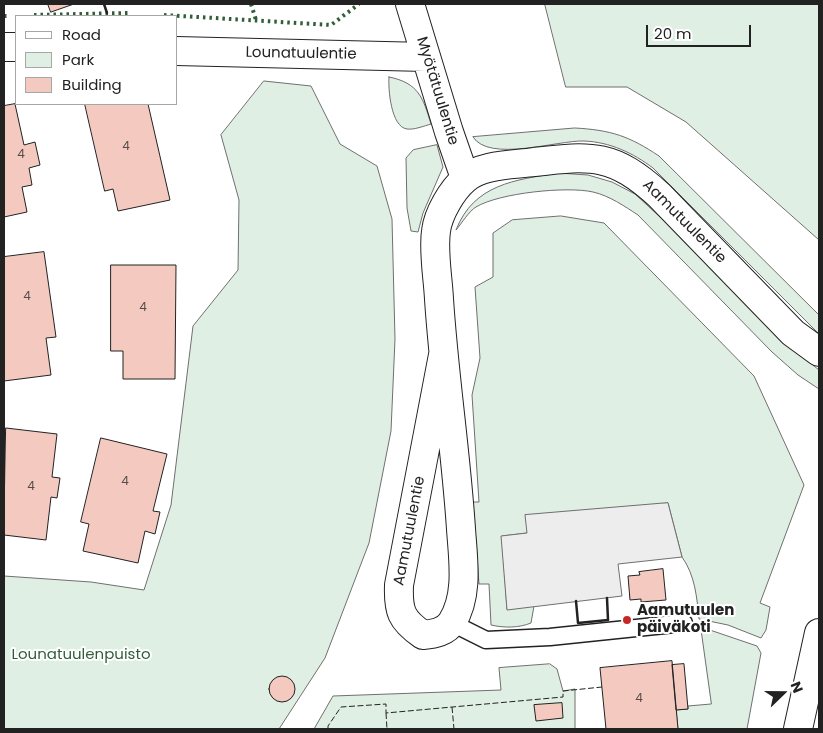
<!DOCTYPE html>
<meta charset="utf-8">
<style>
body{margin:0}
#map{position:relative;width:823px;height:733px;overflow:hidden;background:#fff;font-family:Poppins,sans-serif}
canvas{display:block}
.frame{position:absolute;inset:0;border:5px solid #222;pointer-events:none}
.legend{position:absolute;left:15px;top:15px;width:162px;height:90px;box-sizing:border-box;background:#fff;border:1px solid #a7a7a7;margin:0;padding:6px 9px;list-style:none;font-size:15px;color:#222}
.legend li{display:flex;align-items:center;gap:10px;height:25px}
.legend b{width:25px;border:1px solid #a7a7a7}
.north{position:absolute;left:758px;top:668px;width:50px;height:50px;-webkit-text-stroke:4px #fff;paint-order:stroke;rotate:68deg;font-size:14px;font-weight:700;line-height:20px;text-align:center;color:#222}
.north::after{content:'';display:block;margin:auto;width:18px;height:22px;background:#222;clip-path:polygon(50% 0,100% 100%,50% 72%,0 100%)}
.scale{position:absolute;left:646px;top:25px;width:105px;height:22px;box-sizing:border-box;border:2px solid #222;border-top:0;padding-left:6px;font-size:15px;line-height:18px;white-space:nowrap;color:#222;-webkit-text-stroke:4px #fff;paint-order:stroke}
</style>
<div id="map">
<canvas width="823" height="733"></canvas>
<div class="frame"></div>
<ul class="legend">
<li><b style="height:6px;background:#fff"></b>Road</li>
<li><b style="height:14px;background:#e0efe3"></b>Park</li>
<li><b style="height:14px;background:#f3c9c0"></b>Building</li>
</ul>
<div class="north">N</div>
<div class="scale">20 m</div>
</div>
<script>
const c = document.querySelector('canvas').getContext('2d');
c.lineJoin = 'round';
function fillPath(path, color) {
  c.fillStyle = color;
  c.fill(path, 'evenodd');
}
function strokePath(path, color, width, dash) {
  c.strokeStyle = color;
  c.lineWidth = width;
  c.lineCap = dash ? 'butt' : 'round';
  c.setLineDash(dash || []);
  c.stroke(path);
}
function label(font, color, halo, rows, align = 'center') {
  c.font = font + ' Poppins,sans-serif';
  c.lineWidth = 4;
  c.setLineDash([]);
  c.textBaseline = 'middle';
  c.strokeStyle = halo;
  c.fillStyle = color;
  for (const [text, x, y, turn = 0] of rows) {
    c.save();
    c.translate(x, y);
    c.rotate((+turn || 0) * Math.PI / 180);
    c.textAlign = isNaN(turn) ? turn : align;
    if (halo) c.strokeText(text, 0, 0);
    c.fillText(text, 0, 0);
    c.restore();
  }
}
const green = new Path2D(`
 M 545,4 L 819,4 L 819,240 L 686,122 L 627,87 L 566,87 Z
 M 389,77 C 419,83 423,98 431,124 C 424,126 414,130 407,129 C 391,127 388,89 389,77 Z
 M 264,81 L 311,86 L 340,144 L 377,166 L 392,219 L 395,339 L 391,431 L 369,543 L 325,658 L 279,729 L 4,729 L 4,576 L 91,582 L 144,590 L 171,505 L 193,326 L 238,270 L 239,200 L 221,135 Z
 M 575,128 C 611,130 629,136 659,156 L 819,315 L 819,334 L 653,168 C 633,153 610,142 584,141 C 558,140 489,163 473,137 Z
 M 437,145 L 443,167 L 423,213 L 418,232 L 411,231 L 407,208 L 406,158 L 413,150 Z
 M 558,173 L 588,175 L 612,182 L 635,194 L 659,216 L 783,341 L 819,370 L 819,389 L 798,375 L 772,352 L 638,215 C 624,206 610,196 593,192 C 567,186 499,193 476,207 C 469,211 462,223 456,230 C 474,184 515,180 558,173 Z
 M 561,216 L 604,223 L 754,376 L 804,485 L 760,603 L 770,607 L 766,630 L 761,638 L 728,625 L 699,619 C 697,598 695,575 682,557 L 668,503 L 527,533 L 502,536 L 507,609 L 534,606 L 531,623 C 519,628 504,628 491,625 L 489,584 L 479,584 L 473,502 L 479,502 L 472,395 L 480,358 L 475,287 L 493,277 L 493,233 L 512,220 Z
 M 701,627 L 757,646 L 761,653 L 747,729 L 678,729 L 676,710 L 688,709 L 688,706 L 711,704 Z
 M 550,664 L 557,669 L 563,691 L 575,689 L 575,729 L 314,729 L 333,696 L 501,690 L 499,668 Z`);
const parking = new Path2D(`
 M 668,503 L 682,557 L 618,564 L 622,596 L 507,610 L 501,536 L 527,533 L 525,515 Z`);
const building = new Path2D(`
 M 48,4 L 74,4 L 51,12 Z
 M 15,104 L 24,145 L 35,142 L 40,165 L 29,168 L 32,185 L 22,187 L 27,212 L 4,217 L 4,106 Z
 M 85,104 L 148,104 L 170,200 L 118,211 L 113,189 L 105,191 Z
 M 44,252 L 56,337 L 46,338 L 51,375 L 4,381 L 4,257 Z
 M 111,265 L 176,265 L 175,379 L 123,379 L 123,351 L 111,351 Z
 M 6,428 L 57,434 L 52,477 L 60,478 L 57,498 L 51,497 L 46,540 L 4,535 Z
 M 101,438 L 167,454 L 153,511 L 160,512 L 155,534 L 145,531 L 138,563 L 83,551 L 89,524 L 81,522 Z
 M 663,569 L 666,600 L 641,602 L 641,599 L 630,600 L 628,576 L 640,575 L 639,572 Z
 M 672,661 L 678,729 L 606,729 L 600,668 Z
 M 684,664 L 688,709 L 676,710 L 672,665 Z
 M269 689a13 13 0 1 1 26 0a13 13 0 1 1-26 0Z
 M 562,703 L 563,718 L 536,721 L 534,705 Z`);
const service = new Path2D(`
 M 452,623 L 486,640 L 550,637 L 684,623`);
const minor = new Path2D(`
 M 410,4 L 449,132 L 465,178
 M 4,47 L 16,47
 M 176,51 L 426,57
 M 443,355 L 399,585 C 398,611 401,620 423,635 C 434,634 446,632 452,622 C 469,595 463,559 461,529 C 456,452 444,376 439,299 C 438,278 433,252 436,231 C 438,214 452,190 465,179 C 482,164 514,165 534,162 C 593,155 614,154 659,195 L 793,333 L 819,352`);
const tertiary = new Path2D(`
 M 798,729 L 819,633`);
const hedge = new Path2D(`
 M 251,4 L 256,20
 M 34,15 L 128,13
 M 164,15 L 331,25 L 359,4
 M 4,16 L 7,16`);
const fence = new Path2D(`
 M 452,707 L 454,729
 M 386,713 L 387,729
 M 328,729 L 328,726 L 341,707 L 386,704 L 386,713 L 563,697 L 563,691 L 602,687`);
const wall = new Path2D(`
 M 104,4 L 107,13
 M 576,601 L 578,623 L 608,620 L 607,598`);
const markers = [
 [627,620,5,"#c62828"]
];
const numberNames = [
 ["4",126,147],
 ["4",21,155],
 ["4",27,297],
 ["4",143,308],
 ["4",125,482],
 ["4",31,487],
 ["4",639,699]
];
const streetNames = [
 ["Lounatuulentie",301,54,1],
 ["Myötätuulentie",437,91,73],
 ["Aamutuulentie",684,222,45],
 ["Aamutuulentie",410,531,-79]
];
const poiNames = [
 ["Aamutuulen",637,611],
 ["päiväkoti",637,628]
];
const parkNames = [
 ["Lounatuulenpuisto",81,655]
];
fillPath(green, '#e0efe3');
strokePath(green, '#6f6f6f', 1);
fillPath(parking, '#ededed');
strokePath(parking, '#6f6f6f', 1);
fillPath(building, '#f3c9c0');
strokePath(building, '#222', 1);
strokePath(service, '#222', 19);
strokePath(minor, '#222', 30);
strokePath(tertiary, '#222', 30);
strokePath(service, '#fff', 16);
strokePath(minor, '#fff', 28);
strokePath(tertiary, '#fff', 28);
strokePath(hedge, '#2f5e38', 4, [2.5, 4]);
strokePath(fence, '#222', 1, [6, 2.5]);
strokePath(wall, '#222', 2.5);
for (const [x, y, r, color] of markers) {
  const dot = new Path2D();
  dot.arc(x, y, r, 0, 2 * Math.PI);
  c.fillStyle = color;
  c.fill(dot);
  strokePath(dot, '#fff', 2);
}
label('12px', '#564c4a', null, numberNames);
label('15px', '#222', '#fff', streetNames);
label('bold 15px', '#222', '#fff', poiNames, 'left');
label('15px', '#2f5e38', '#fff', parkNames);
</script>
